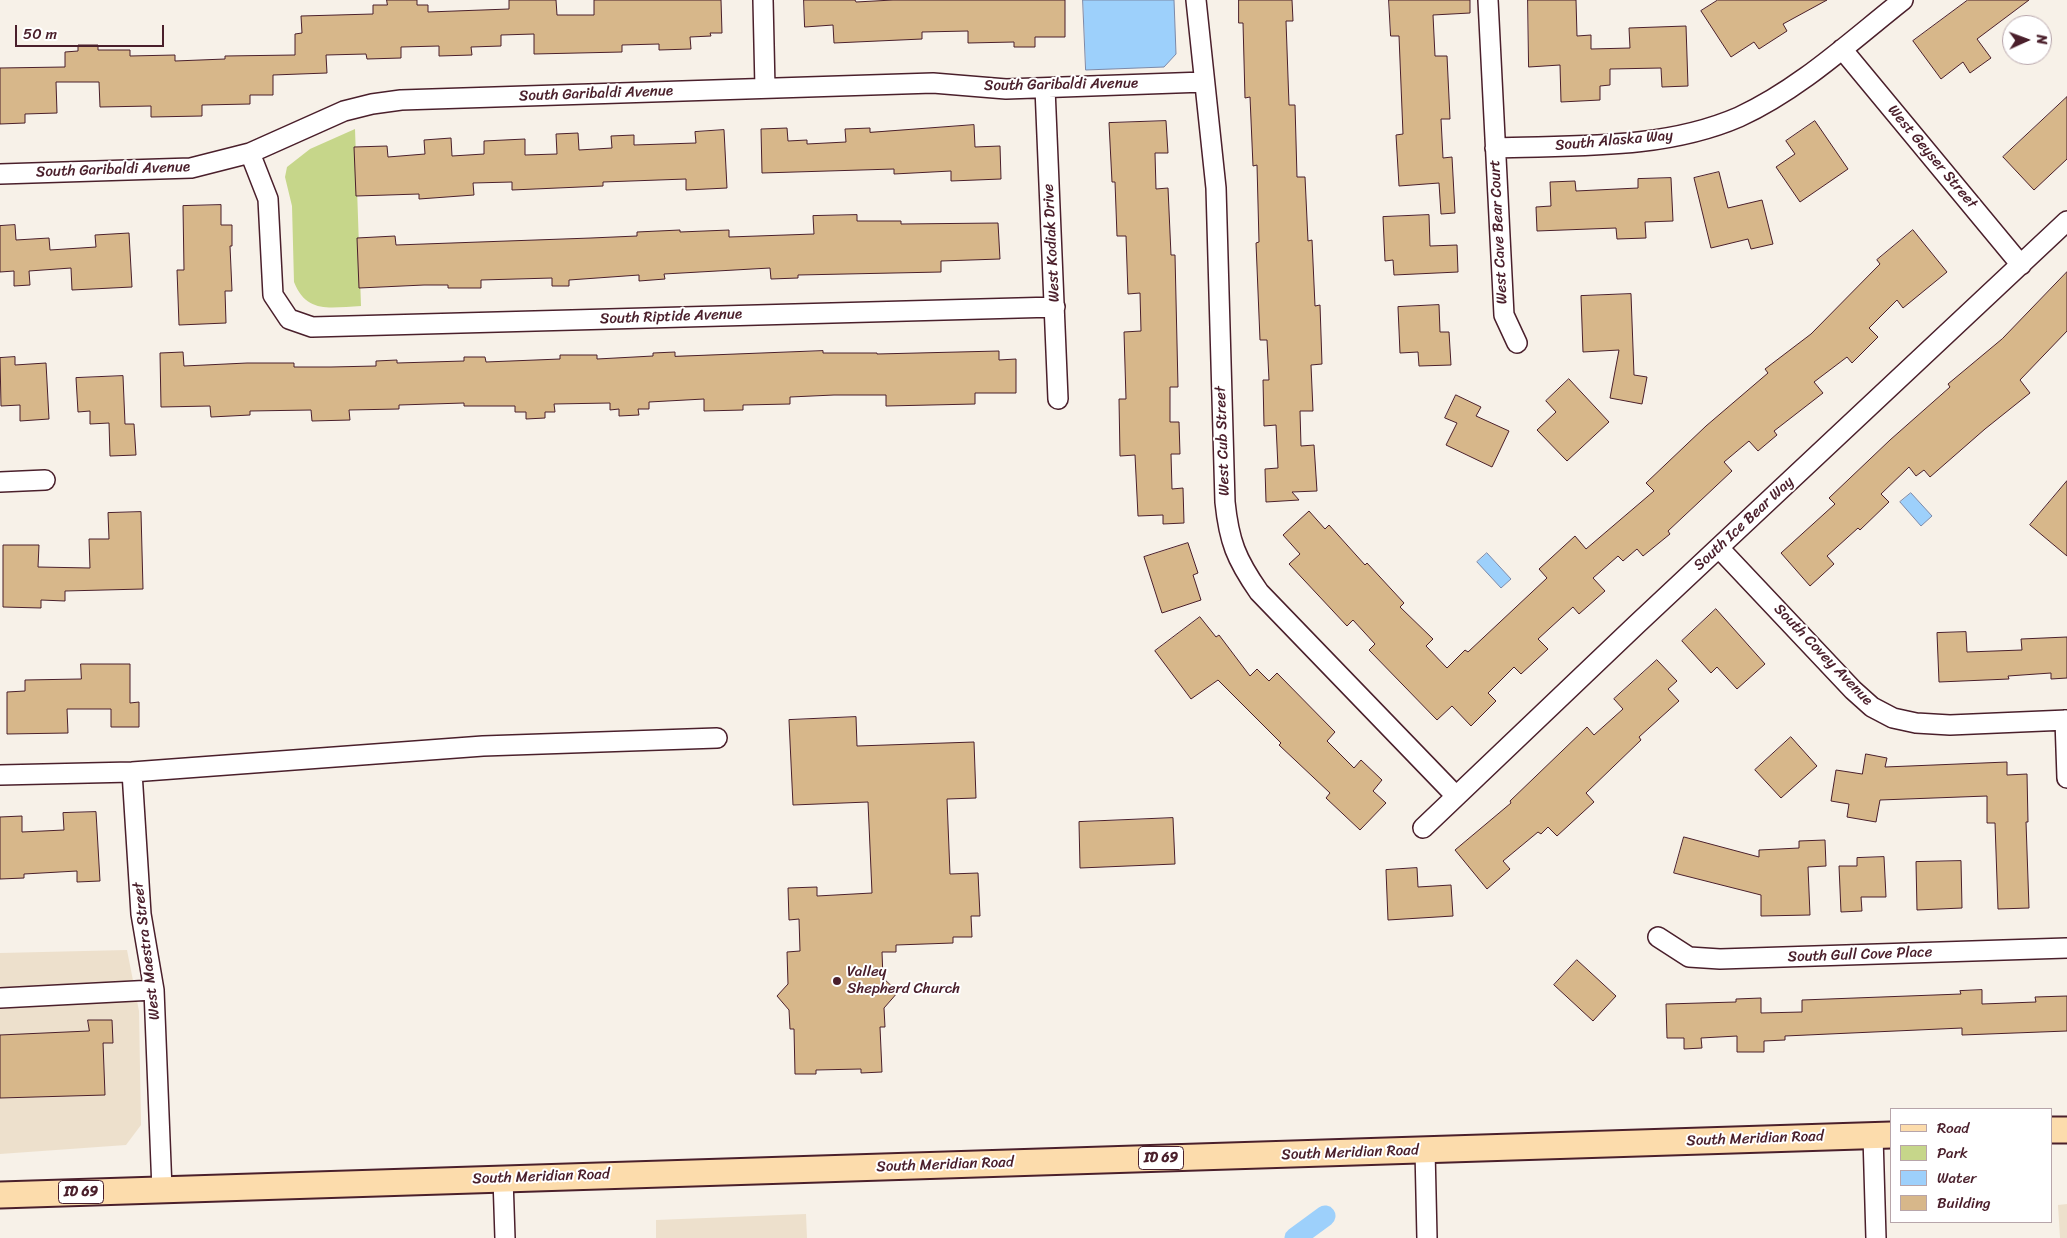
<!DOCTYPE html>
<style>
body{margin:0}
#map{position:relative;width:2067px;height:1238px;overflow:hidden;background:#f7f1e8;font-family:Sriracha,sans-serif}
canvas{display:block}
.legend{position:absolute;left:1890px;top:1108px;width:162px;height:115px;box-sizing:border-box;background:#fff;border:1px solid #b7a5aa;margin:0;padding:6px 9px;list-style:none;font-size:15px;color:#4a1f2b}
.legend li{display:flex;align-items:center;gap:10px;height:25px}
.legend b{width:25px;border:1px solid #b7a5aa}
.north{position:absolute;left:2002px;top:15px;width:50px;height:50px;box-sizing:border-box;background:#fff;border:1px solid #b7a5aa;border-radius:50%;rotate:88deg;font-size:14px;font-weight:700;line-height:20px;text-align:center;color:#4a1f2b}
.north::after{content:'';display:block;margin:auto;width:18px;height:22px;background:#4a1f2b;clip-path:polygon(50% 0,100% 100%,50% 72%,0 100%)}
.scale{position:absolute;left:15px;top:25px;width:149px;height:22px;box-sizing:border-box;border:2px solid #4a1f2b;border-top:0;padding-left:6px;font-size:15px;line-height:18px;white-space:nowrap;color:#4a1f2b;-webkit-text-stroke:4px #fff;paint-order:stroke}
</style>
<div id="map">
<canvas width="2067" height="1238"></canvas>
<ul class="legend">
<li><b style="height:6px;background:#fcdcac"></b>Road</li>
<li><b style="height:14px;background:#c6d68a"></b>Park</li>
<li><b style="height:14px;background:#9dd0fb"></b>Water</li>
<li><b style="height:14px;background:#d7b78a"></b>Building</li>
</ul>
<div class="north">N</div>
<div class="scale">50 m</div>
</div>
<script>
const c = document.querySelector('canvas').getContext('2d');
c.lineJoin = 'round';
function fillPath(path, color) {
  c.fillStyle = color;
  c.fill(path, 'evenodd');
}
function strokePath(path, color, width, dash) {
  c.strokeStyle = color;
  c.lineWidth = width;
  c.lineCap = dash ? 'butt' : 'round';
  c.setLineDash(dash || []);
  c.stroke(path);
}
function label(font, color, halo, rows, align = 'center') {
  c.font = font + ' Sriracha,sans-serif';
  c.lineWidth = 4;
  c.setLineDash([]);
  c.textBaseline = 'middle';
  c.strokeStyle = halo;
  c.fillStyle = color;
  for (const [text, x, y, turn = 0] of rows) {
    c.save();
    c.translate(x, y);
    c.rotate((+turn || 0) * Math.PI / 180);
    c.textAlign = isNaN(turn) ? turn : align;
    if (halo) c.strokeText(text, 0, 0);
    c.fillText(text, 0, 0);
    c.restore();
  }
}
const built = new Path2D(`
 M 127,950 L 139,1011 L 141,1125 L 126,1145 L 0,1154 L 0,953 Z
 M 2067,1204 L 2067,1238 L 2060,1238 L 2058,1205 Z
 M 806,1214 L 807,1238 L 656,1238 L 656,1220 Z`);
const green = new Path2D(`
 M 355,129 L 361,306 C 332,307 307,315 294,282 L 292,206 L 285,177 L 287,167 L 310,149 Z`);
const water = new Path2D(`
 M 1083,0 L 1174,0 L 1176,54 L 1164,67 L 1086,70 Z
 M 1911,493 L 1932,516 L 1921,526 L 1900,502 Z
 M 1487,553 L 1511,579 L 1501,588 L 1477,562 Z`);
const canal = new Path2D(`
 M 1295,1238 L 1325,1216`);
const building = new Path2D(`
 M 387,0 L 417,0 L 417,5 L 428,5 L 428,12 L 509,9 L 509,0 L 556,0 L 557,15 L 594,15 L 594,0 L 721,0 L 722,33 L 710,33 L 711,36 L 690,37 L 691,49 L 659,50 L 659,44 L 622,45 L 622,52 L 534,54 L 534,34 L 501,35 L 501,46 L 471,47 L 472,55 L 439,56 L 439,46 L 401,47 L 401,58 L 367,59 L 366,54 L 326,55 L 327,73 L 273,75 L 273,95 L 250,95 L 250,104 L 202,105 L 202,116 L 151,117 L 151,106 L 100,107 L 99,82 L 56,82 L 57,113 L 25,114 L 25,123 L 0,124 L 0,68 L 65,67 L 65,52 L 78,51 L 78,45 L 98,45 L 98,50 L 130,50 L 130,56 L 175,55 L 175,61 L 225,59 L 225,56 L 295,55 L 295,34 L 302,33 L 301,16 L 373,14 L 373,5 L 387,5 Z
 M 804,0 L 855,0 L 856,2 L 893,0 L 1065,0 L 1065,37 L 1035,37 L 1035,47 L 1014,47 L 1014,42 L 968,43 L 968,31 L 922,32 L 922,39 L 834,43 L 833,25 L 805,27 Z
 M 1239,0 L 1292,0 L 1293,21 L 1286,21 L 1289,105 L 1295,105 L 1297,177 L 1305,177 L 1308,241 L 1312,240 L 1315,306 L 1320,305 L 1322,364 L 1311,365 L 1313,411 L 1300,411 L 1301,446 L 1314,445 L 1317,491 L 1292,492 L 1299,500 L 1266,502 L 1265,469 L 1278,468 L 1276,425 L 1264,426 L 1263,380 L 1269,380 L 1267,340 L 1260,340 L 1256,243 L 1259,242 L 1257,165 L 1253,166 L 1250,97 L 1245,98 L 1243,23 L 1239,23 Z
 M 1389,0 L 1470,0 L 1470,13 L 1433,15 L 1435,56 L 1447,56 L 1450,119 L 1441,119 L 1443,158 L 1452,157 L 1455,213 L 1441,214 L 1439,183 L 1399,186 L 1396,135 L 1403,134 L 1399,36 L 1391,36 Z
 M 1528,0 L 1576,0 L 1577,36 L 1591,35 L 1591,49 L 1630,48 L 1629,28 L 1686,26 L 1688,86 L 1662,87 L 1661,68 L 1610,69 L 1610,85 L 1600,86 L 1600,100 L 1561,102 L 1560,65 L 1529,67 Z
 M 1718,0 L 1827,0 L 1783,24 L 1787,31 L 1759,49 L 1754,42 L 1731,57 L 1701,11 Z
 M 1968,0 L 2029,0 L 1977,39 L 1991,58 L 1970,73 L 1963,62 L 1941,79 L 1913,41 Z
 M 2067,97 L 2067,159 L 2034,190 L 2003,157 Z
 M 1166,121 L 1168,153 L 1155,153 L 1156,189 L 1168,188 L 1171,255 L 1175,255 L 1178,387 L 1170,387 L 1170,422 L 1179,422 L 1180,454 L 1171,454 L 1172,489 L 1183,488 L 1184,523 L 1163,524 L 1163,515 L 1138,516 L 1135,455 L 1120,456 L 1119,399 L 1126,399 L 1124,332 L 1141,331 L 1140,293 L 1128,294 L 1126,236 L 1117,236 L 1115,182 L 1112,182 L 1109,123 Z
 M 1815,121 L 1848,169 L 1800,202 L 1776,167 L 1795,154 L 1786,141 Z
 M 974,125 L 975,147 L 1000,146 L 1001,179 L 951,181 L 951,171 L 894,174 L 894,169 L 762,173 L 761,129 L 787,128 L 788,141 L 807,140 L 807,144 L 846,142 L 845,129 L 870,128 L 870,132 Z
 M 724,130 L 727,188 L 686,190 L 686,179 L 603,182 L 603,186 L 512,190 L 512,182 L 473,183 L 474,195 L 419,199 L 419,194 L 356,196 L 354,147 L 387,146 L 388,157 L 425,154 L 424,140 L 451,138 L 452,156 L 484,154 L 484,141 L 525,139 L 525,155 L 557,154 L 556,134 L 578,133 L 579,150 L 612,148 L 611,136 L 634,135 L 634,145 L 696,143 L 695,132 Z
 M 1719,172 L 1728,208 L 1762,200 L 1773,244 L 1751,249 L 1748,239 L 1711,248 L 1694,178 Z
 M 1671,178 L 1673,221 L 1645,222 L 1646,238 L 1617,239 L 1616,228 L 1537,231 L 1536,207 L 1551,206 L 1550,182 L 1575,181 L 1576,191 L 1638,188 L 1638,179 Z
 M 221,205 L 221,225 L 232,225 L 232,246 L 230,246 L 232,291 L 225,291 L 226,323 L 179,325 L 177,270 L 184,270 L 183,206 Z
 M 857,215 L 857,221 L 901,221 L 901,224 L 998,223 L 1000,259 L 941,261 L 941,272 L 798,275 L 798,278 L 771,279 L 770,268 L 664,274 L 665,279 L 639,281 L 639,275 L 569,280 L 569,286 L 552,286 L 552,278 L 481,280 L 481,288 L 448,288 L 448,285 L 424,285 L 359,288 L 357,238 L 395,236 L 396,245 L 591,238 L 637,236 L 637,232 L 680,230 L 680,232 L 729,230 L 729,237 L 814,234 L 813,216 Z
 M 1429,215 L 1430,246 L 1457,245 L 1458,272 L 1394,275 L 1393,260 L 1385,261 L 1383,217 Z
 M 15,225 L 16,240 L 49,238 L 50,250 L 96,247 L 95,235 L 129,233 L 132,287 L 72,290 L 71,268 L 29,271 L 30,285 L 14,286 L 14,271 L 0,272 L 0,226 Z
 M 1913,230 L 1947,272 L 1903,308 L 1897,300 L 1869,328 L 1878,337 L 1852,363 L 1847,357 L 1814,382 L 1823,393 L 1774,431 L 1777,435 L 1758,451 L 1749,441 L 1724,462 L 1732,471 L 1668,531 L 1670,534 L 1643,556 L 1637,549 L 1623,561 L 1618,556 L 1593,578 L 1605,591 L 1579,614 L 1573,607 L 1538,639 L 1548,649 L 1521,674 L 1514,667 L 1488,693 L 1496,701 L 1471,726 L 1452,706 L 1437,720 L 1369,650 L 1375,644 L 1353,620 L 1347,626 L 1289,564 L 1300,554 L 1283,535 L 1309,511 L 1325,529 L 1329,525 L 1365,565 L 1367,563 L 1404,603 L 1400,607 L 1433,639 L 1426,646 L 1447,668 L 1465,650 L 1468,652 L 1547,578 L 1539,569 L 1575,536 L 1586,549 L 1654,491 L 1646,483 L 1706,426 L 1768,373 L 1765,369 L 1811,334 L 1880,264 L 1877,260 Z
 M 2067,272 L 2067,331 L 2020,380 L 2030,393 L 1985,429 L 1930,477 L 1924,470 L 1916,476 L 1909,467 L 1881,494 L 1889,502 L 1860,530 L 1858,528 L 1827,556 L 1834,564 L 1810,586 L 1781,553 L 1835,504 L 1829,498 L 1890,440 L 1950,387 L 1948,384 L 2002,339 Z
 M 1631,294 L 1634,375 L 1647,377 L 1642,404 L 1610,398 L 1619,350 L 1583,352 L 1581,296 Z
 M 1439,305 L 1440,332 L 1449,332 L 1451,365 L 1419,366 L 1418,352 L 1400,353 L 1398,307 Z
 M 823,351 L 823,353 L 877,353 L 877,354 L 999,351 L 999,360 L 1016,359 L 1016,393 L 975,393 L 975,404 L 886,406 L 886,395 L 834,395 L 790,397 L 790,404 L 743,405 L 743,410 L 704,411 L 704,399 L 649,402 L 649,409 L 638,409 L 639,415 L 619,416 L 619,409 L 610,410 L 610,403 L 554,404 L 555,412 L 545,412 L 545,418 L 526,419 L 526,412 L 515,412 L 515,406 L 464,406 L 464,403 L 399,405 L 399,409 L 349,410 L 350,420 L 312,421 L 311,410 L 250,411 L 250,415 L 211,417 L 210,406 L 161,407 L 160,353 L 183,352 L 184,366 L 247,363 L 294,363 L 294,367 L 331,367 L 376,366 L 376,361 L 397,360 L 397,363 L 464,361 L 464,357 L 485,357 L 486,362 L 560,359 L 560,355 L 597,355 L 597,359 L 653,356 L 653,353 L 675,352 L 675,356 Z
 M 15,357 L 15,365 L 46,363 L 49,419 L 20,421 L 20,405 L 1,406 L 0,358 Z
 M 123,376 L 125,424 L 134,424 L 136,455 L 110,456 L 109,423 L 90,424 L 90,411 L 78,412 L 76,378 Z
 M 1569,379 L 1609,422 L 1567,461 L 1537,430 L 1556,412 L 1546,401 Z
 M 1456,395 L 1481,407 L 1476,416 L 1509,431 L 1492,467 L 1446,445 L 1457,423 L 1445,418 Z
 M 2067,481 L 2067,556 L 2030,525 Z
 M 141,512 L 143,589 L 65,591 L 65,601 L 41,600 L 41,608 L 3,607 L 3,545 L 39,545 L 38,567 L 90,568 L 89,539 L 109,539 L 108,513 Z
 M 1188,543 L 1198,573 L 1193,575 L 1201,600 L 1162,613 L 1144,557 Z
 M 1716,609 L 1765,664 L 1737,689 L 1717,667 L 1711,673 L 1682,641 Z
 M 1200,617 L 1216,637 L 1219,635 L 1250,676 L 1257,669 L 1269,681 L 1277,673 L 1335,732 L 1327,741 L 1354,768 L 1361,760 L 1382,780 L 1373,791 L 1386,803 L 1360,830 L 1326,798 L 1330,793 L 1279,745 L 1281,743 L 1218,680 L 1191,699 L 1155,651 Z
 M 1966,632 L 1967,652 L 2022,650 L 2021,639 L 2067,637 L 2067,678 L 2051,679 L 2051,673 L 2008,676 L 2009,679 L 1939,682 L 1937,633 Z
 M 1657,660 L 1677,681 L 1668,689 L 1679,701 L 1639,737 L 1641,740 L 1586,793 L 1594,802 L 1557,836 L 1548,827 L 1541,834 L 1538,832 L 1503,861 L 1510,869 L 1487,889 L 1455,850 L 1511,803 L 1510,801 L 1587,727 L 1594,735 L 1623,709 L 1614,699 Z
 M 81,664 L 130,664 L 130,703 L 139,702 L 139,727 L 111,727 L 111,709 L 67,709 L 68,733 L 7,734 L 7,692 L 25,691 L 25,680 L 81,679 Z
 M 856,717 L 857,746 L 974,742 L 976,798 L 947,799 L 950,874 L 978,873 L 980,916 L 971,916 L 972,937 L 953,937 L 953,943 L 896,945 L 896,952 L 882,952 L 883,978 L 898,992 L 884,1008 L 885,1027 L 880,1027 L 882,1072 L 861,1073 L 861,1069 L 816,1070 L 816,1074 L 795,1074 L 794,1029 L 790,1029 L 789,1010 L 777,996 L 788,984 L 787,952 L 800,951 L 799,919 L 789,920 L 788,888 L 817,887 L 817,896 L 872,893 L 868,802 L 793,805 L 789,720 Z
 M 1791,737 L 1817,766 L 1781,798 L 1755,770 Z
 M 1866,754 L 1887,758 L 1885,767 L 2007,762 L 2007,775 L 2027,774 L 2028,822 L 2026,822 L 2029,908 L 1998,909 L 1995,823 L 1987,823 L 1987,796 L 1880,800 L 1876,822 L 1847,817 L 1849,804 L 1831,801 L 1836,770 L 1862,774 Z
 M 96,812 L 100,881 L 77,882 L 77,871 L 24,874 L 24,878 L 0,879 L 0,817 L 22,816 L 22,832 L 64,830 L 63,813 Z
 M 1173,818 L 1175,864 L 1080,868 L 1079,822 Z
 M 1684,837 L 1759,857 L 1759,850 L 1799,848 L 1799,841 L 1825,840 L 1826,866 L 1808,867 L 1810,915 L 1761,916 L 1761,895 L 1674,873 Z
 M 1884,857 L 1886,897 L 1861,897 L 1862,911 L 1841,912 L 1839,866 L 1857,866 L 1857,858 Z
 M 1961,861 L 1962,908 L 1917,910 L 1916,862 Z
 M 1417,868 L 1418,887 L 1451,885 L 1453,916 L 1388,920 L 1386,870 Z
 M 1577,960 L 1616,996 L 1593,1021 L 1554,985 Z
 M 1982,990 L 1982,1004 L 2036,1002 L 2035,997 L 2067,996 L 2067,1031 L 1962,1035 L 1962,1028 L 1785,1036 L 1785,1040 L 1764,1041 L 1764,1052 L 1737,1052 L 1737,1036 L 1701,1038 L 1702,1048 L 1684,1049 L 1684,1038 L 1667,1038 L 1666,1004 L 1736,1002 L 1736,999 L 1761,998 L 1761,1013 L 1802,1012 L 1802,1000 L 1961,994 L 1960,991 Z
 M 88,1020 L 112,1020 L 113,1043 L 103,1043 L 105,1095 L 0,1098 L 0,1035 L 89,1031 Z`);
const minor = new Path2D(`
 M 763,0 L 765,88
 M 1196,0 L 1216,188 L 1225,502 C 1229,541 1236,559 1259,592 L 1455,795
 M 1488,0 L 1504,315 L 1517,343
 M 1842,49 L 2021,265
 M 1045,88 L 1058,399
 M 1495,148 C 1576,145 1663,150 1739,117 C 1800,89 1851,41 1903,0
 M 250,153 L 268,199 L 273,295 L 289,319 L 312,327 L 1055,307
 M 0,174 L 191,168 L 250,153 L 344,111 L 372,104 L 401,100 L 933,83 L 1006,89 L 1204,82
 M 0,482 L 45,480
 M 1719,548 L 1853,690 L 1872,707 L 1893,718 L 1916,723 L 1950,725 L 2067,720
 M 2065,720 L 2067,778
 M 132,772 L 141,914 L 154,990 L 162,1190
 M 0,775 L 132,772 L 483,746 L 717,738
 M 1423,828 L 1636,625 L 2067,221
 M 1658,937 L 1689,957 L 1720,959 L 2067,948
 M 0,998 L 154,990
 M 1873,1136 L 1876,1238
 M 1425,1150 L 1427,1238
 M 503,1178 L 505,1238`);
const major = new Path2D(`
 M 2051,1130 L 2067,1130
 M 0,1195 L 1891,1135`);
const markers = [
 [837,981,5,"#4a1f2b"]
];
const shields = [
 [1161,1158,45],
 [81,1192,45]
];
const shieldNames = [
 ["ID 69",1161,1158],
 ["ID 69",81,1192]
];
const streetNames = [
 ["South Garibaldi Avenue",1061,85,-1],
 ["South Garibaldi Avenue",596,94,-2],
 ["South Alaska Way",1614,141,-5],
 ["West Geyser Street",1932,157,50],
 ["South Garibaldi Avenue",113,170,-2],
 ["West Cave Bear Court",1499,232,-93],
 ["West Kodiak Drive",1052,243,-93],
 ["South Riptide Avenue",671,317,-2],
 ["West Cub Street",1223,441,-92],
 ["South Ice Bear Way",1744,524,-43],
 ["South Covey Avenue",1823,655,46],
 ["West Maestra Street",147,951,-97],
 ["South Gull Cove Place",1860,955,-2],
 ["South Meridian Road",1755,1139,-2],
 ["South Meridian Road",1350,1153,-2],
 ["South Meridian Road",945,1165,-2],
 ["South Meridian Road",541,1177,-2]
];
const poiNames = [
 ["Valley",847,972],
 ["Shepherd Church",847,989]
];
fillPath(built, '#ede0cc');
fillPath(green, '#c6d68a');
fillPath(water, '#9dd0fb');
strokePath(water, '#7c89a8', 1);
strokePath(canal, '#9dd0fb', 21);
fillPath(building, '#d7b78a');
strokePath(building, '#4a1f2b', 1);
strokePath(minor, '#4a1f2b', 22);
strokePath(major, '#4a1f2b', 29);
strokePath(minor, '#fff', 19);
strokePath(major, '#fcdcac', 25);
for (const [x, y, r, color] of markers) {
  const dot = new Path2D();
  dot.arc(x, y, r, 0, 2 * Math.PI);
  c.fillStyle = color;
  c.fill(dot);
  strokePath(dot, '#fff', 2);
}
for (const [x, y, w] of shields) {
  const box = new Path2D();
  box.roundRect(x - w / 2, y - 11.5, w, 23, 4);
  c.fillStyle = '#fff';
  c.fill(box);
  strokePath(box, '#4a1f2b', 1);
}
label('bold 14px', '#4a1f2b', null, shieldNames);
label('15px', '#4a1f2b', '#fff', streetNames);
label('15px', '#4a1f2b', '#fff', poiNames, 'left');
</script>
